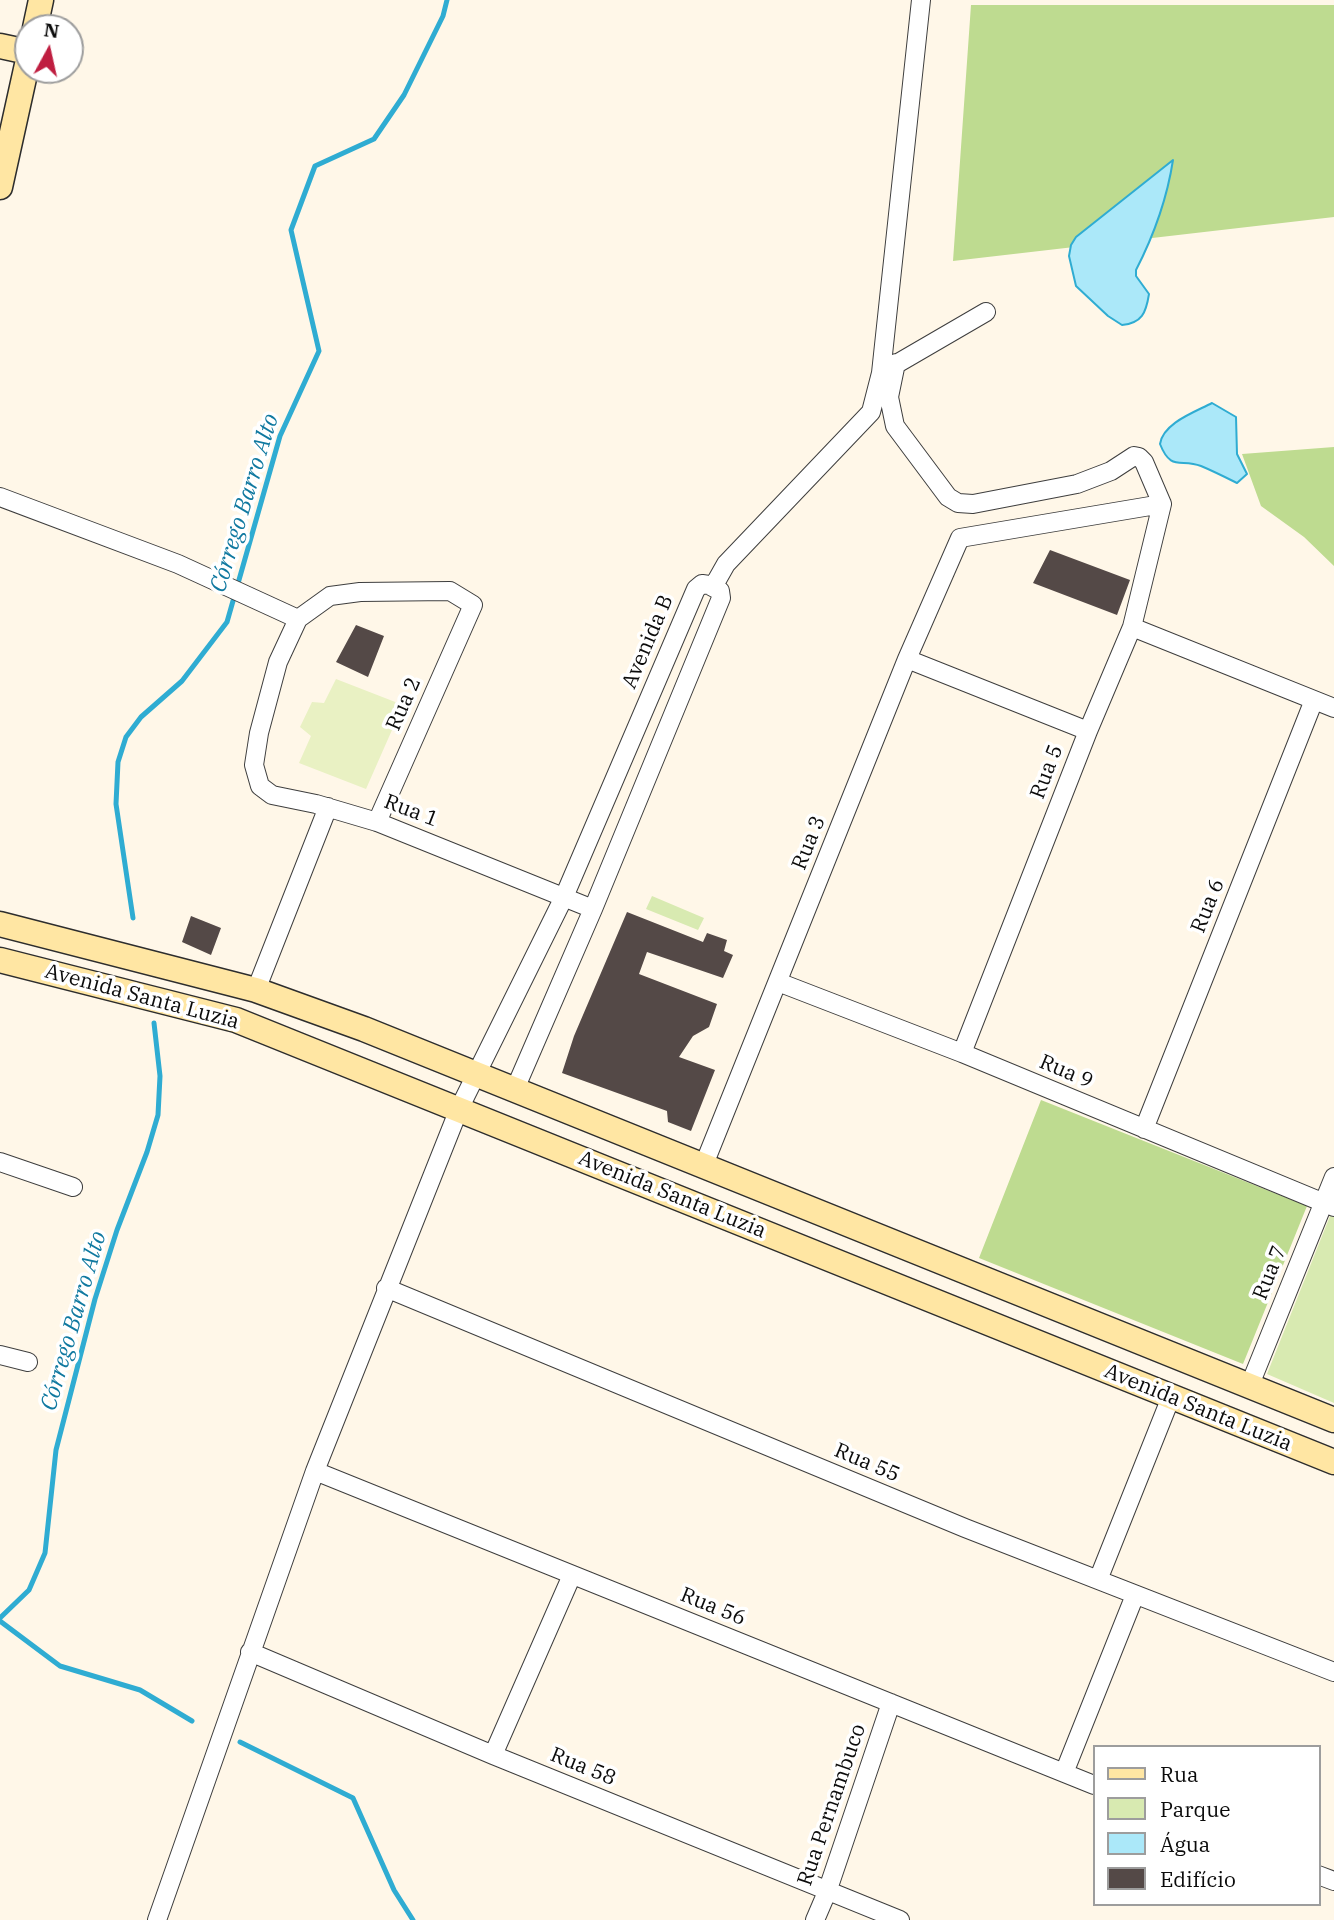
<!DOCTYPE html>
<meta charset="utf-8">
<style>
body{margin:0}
#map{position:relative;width:1334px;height:1920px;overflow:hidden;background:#fff7e8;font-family:"IBM Plex Serif",serif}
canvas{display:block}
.legend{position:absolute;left:1093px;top:1745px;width:228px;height:161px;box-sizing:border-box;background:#fff;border:2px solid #9d9d9d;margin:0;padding:9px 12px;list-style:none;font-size:21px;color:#0b0b0b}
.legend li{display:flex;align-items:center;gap:14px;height:35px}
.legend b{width:35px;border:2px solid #9d9d9d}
.north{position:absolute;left:14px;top:14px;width:70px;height:70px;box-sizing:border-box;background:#fff;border:2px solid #9d9d9d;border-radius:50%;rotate:8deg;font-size:19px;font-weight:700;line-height:28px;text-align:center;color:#0b0b0b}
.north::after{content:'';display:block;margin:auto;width:24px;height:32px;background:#bf1e40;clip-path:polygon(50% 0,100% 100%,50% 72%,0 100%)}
</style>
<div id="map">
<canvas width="1334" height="1920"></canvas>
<ul class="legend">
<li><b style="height:9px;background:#ffe6a3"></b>Rua</li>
<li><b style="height:19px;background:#d8eab1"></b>Parque</li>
<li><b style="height:19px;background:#abe8f9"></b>Água</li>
<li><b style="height:19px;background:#544947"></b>Edifício</li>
</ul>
<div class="north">N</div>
</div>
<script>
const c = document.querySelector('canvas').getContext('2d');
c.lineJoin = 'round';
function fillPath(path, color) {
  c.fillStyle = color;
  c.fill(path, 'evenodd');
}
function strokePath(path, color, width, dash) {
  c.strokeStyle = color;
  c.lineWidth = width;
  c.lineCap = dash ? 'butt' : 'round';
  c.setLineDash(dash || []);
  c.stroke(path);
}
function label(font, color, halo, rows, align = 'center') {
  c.font = font + ' "IBM Plex Serif",serif';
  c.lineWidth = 7;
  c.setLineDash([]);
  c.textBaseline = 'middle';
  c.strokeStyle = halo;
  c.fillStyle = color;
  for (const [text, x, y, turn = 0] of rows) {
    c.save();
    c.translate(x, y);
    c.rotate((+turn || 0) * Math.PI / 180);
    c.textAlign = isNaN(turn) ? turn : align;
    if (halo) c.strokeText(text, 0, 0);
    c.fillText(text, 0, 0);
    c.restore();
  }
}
const green = new Path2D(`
 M 652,896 L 704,918 L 698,930 L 646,909 Z
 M 1330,1216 L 1334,1217 L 1334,1403 L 1267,1374 Z`);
const forest = new Path2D(`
 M 971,5 L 1334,5 L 1334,217 L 953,261 Z
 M 1334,447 L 1334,566 L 1304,537 L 1261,506 L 1242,454 Z
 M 1041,1100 L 1307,1206 L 1243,1364 L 979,1258 Z`);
const pitch = new Path2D(`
 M 336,679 L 403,705 L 366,789 L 299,763 L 311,736 L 300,727 L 312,702 L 324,703 Z`);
const water = new Path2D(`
 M 1173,160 C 1167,199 1154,235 1136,270 L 1136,276 L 1149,294 C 1146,313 1142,323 1122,325 L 1108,316 L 1076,286 L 1069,256 L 1071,245 L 1076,237 Z
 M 1212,403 L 1236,417 L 1237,454 L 1247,474 L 1237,483 C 1225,477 1213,471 1201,466 C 1181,458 1171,472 1160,444 C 1163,423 1195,412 1212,403 Z`);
const stream = new Path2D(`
 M 133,918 L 116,804 L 118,762 L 126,737 L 141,717 L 182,681 L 227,622 L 280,436 L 319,351 L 291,230 L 315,166 L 374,139 L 404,95 L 443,16 L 447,0
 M 0,1618 L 29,1590 L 45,1553 L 56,1450 L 95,1299 L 117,1230 L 147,1152 L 158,1115 L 160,1076 L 154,1023
 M 0,1621 L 60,1666 L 140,1690 L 192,1721
 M 240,1742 L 353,1798 L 394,1890 L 413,1920`);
const building = new Path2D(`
 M 1050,550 L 1130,580 L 1117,615 L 1033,583 Z
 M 356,625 L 384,636 L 368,677 L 336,662 Z
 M 627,912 L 703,942 L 707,933 L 727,940 L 724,951 L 733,955 L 723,978 L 647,952 L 639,974 L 717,1004 L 709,1027 L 693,1036 L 679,1057 L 715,1070 L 691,1131 L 668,1122 L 667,1111 L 562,1073 L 574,1036 Z
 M 191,916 L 221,928 L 211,955 L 182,942 Z`);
const street = new Path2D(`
 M 896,363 L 889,397 L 895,426 L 948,497 L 958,503 L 973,504 L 1077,484 L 1111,471 L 1134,456 L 1139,457 L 1144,462 L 1162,504
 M 881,373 L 921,0
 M 0,497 L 178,564 L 298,619
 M 713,587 L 726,564 L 871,412 L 881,373 L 986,312
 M 1132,627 L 1334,708
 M 907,659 L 1088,731
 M 377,822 L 473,605 L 450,591 L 360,592 L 330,596 L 298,619 L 278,662 L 259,733 L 254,765 L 260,786 L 272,795 L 316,804 L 377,822 L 593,909
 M 778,982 L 962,1053 L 1334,1207
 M 256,990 L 328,807
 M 962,1053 L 1088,731 L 1132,627 L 1162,504
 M 1144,1129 L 1314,700
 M 0,1162 L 73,1187
 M 703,1167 L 907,659 L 960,538 L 1162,504
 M 386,1288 L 965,1528 L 1334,1672
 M 0,1355 L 28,1362
 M 1249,1387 L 1334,1177
 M 315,1471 L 1094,1785
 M 1098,1580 L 1171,1397
 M 250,1652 L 493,1755 L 900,1920
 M 493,1755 L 572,1575
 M 1064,1773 L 1135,1595
 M 1318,1875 L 1334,1881
 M 157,1920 L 315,1471 L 459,1109 L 564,897 L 696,589 L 702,584 L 709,585 L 720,591 L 721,598 L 593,909 L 515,1089
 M 815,1920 L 827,1892 L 891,1703`);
const secondary = new Path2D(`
 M 35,28 L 41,0
 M 0,46 L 28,52
 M 0,187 L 28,60
 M 0,924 L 256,990 L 364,1029 L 1334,1420
 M 0,960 L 236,1020 L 1334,1462`);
const streetNames = [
 ["Avenida B",648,642,-67],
 ["Rua 2",404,704,-66],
 ["Rua 5",1047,772,-69],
 ["Rua 1",411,811,21],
 ["Rua 3",809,843,-68],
 ["Rua 6",1208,906,-68],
 ["Avenida Santa Luzia",142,997,15],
 ["Rua 9",1066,1072,23],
 ["Avenida Santa Luzia",672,1195,22],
 ["Rua 7",1270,1273,-68],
 ["Avenida Santa Luzia",1198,1408,22],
 ["Rua 55",867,1463,23],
 ["Rua 56",713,1607,22],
 ["Rua 58",583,1767,22],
 ["Rua Pernambuco",832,1805,-71]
];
const waterNames = [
 ["Córrego Barro Alto",245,503,-73],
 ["Córrego Barro Alto",74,1321,-74]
];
fillPath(green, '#d8eab1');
fillPath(forest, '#bedb90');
fillPath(pitch, '#e9f1c3');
fillPath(water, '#abe8f9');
strokePath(water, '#2facd2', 2);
strokePath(stream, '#2facd2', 5);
fillPath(building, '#544947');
strokePath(street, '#3e3e3e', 20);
strokePath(secondary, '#2d2d2d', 27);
strokePath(street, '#fff', 18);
strokePath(secondary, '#ffe6a3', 24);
label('21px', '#0b0b0b', '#fff', streetNames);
label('italic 23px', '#1079a0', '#fff', waterNames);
</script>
